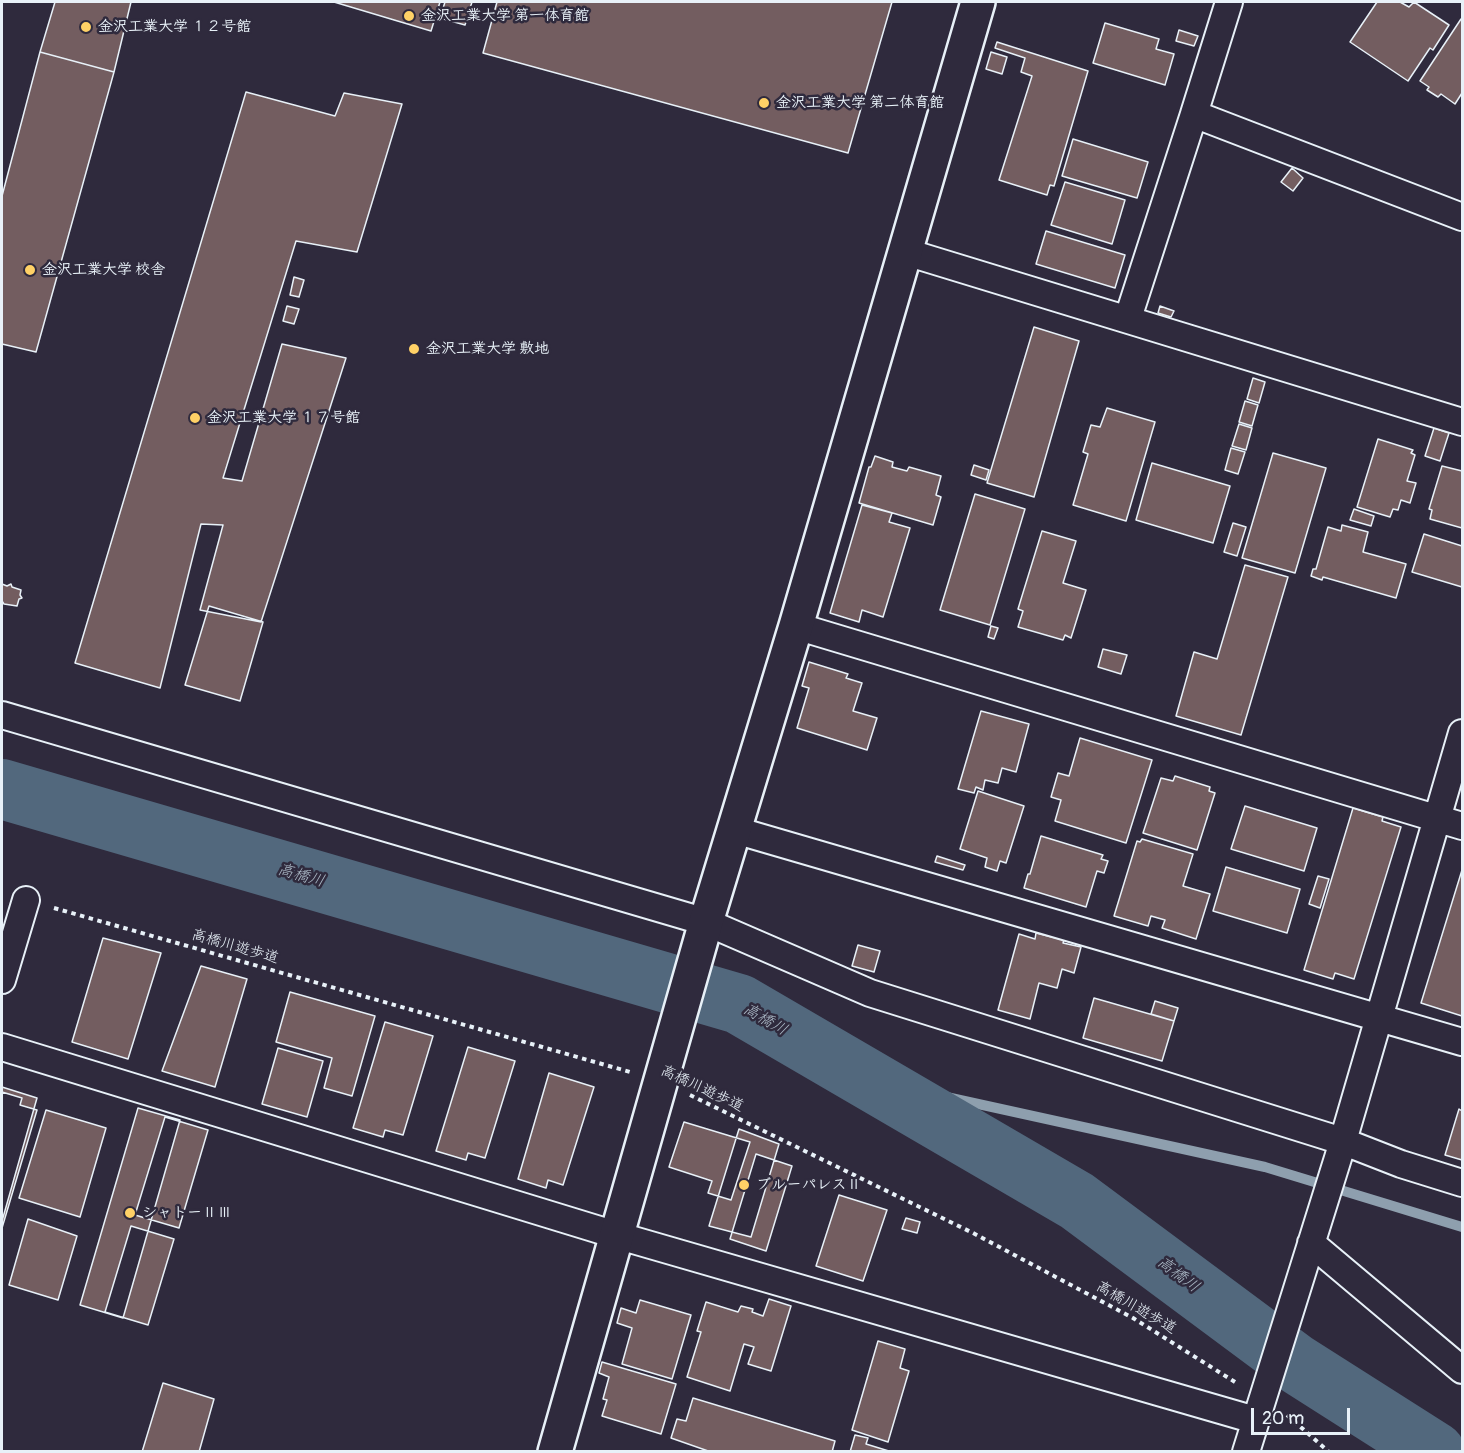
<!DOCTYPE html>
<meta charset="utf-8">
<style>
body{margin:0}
#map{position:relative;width:1464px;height:1453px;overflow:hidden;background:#2f2a3d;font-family:Pangolin,sans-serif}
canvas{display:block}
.frame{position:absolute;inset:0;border:3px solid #e8f1f8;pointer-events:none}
.scale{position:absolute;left:1251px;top:1408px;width:99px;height:27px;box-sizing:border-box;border:3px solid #e8f1f8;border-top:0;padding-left:8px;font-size:18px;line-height:21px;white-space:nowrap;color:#e8f1f8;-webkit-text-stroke:4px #2f2a3d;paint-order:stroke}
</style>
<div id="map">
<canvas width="1464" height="1453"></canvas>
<div class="frame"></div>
<div class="scale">20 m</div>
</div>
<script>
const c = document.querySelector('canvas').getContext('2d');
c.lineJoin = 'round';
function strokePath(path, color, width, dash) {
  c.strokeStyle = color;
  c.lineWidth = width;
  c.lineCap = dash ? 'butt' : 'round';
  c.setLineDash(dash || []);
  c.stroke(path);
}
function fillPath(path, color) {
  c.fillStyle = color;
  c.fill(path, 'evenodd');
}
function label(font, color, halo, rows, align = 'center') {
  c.font = font + ' Pangolin,"Klee One",sans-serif';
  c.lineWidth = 5;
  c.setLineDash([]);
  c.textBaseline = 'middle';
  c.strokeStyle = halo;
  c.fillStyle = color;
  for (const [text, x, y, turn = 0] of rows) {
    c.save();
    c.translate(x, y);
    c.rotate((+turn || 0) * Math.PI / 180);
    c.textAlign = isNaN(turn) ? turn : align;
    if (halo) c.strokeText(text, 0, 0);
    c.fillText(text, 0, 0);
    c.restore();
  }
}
const stream = new Path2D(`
 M 869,1080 L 1265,1167 L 1462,1227`);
const river = new Path2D(`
 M 2,789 L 739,1004 L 1077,1201 L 1295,1363 L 1435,1452`);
const building = new Path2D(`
 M 55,2 L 131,2 L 114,72 L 40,52 Z
 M 334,2 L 440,2 L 431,31 Z
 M 445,2 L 472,2 L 465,25 L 440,18 Z
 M 497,2 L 892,2 L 848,153 L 483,53 Z
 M 1377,2 L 1400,2 L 1409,7 L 1414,2 L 1449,25 L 1433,50 L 1430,48 L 1408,81 L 1350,42 Z
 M 1461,19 L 1462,21 L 1462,93 L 1455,104 L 1441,94 L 1438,97 L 1427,90 L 1429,87 L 1420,81 Z
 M 1105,23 L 1159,39 L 1156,49 L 1174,54 L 1165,85 L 1093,63 Z
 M 1179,30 L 1198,36 L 1194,46 L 1176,41 Z
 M 997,42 L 1088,71 L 1054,186 L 1050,185 L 1047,195 L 999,180 L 1032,76 L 1021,72 L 1025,58 L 995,48 Z
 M 40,52 L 114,72 L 36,352 L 2,344 L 2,196 Z
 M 991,52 L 1007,57 L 1002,74 L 986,69 Z
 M 246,92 L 335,116 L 344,93 L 402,104 L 357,252 L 296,241 L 223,478 L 242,481 L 282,344 L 346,358 L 261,622 L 200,610 L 223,525 L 201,524 L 160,688 L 75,663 Z
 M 1073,139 L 1148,162 L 1137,198 L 1062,176 Z
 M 1292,168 L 1303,178 L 1293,191 L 1281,182 Z
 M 1065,182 L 1125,200 L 1112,244 L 1051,225 Z
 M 1046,231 L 1125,255 L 1115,288 L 1036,264 Z
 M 294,277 L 304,280 L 299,297 L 290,295 Z
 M 287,306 L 299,309 L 294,324 L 283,321 Z
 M 1160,306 L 1174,311 L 1171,317 L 1158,313 Z
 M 1034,327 L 1079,341 L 1034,497 L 987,483 Z
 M 1253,378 L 1265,382 L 1259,403 L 1247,399 Z
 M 1245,401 L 1258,405 L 1252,426 L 1239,422 Z
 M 1107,408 L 1155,422 L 1126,521 L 1073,505 L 1088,454 L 1083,452 L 1091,425 L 1100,427 Z
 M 1239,424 L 1252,428 L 1246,450 L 1232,446 Z
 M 1434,428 L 1449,433 L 1440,461 L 1425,456 Z
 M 1378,439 L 1413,450 L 1411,453 L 1415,455 L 1407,481 L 1416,483 L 1410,503 L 1401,500 L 1398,510 L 1393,509 L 1390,517 L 1357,507 Z
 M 1231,448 L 1245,452 L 1238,474 L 1225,470 Z
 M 1273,453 L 1326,468 L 1295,573 L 1242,558 Z
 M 875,456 L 893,462 L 892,467 L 907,471 L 909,467 L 941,476 L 936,495 L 941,497 L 933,525 L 859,503 L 869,467 L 871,467 Z
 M 1152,463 L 1230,486 L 1213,543 L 1136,520 Z
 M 974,465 L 989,470 L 986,480 L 971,475 Z
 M 1442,466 L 1462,471 L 1462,528 L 1430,519 L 1432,510 L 1429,509 Z
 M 975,494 L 1025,509 L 990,625 L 940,610 Z
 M 862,505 L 892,513 L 889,522 L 910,528 L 883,617 L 862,610 L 859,622 L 830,613 Z
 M 1354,509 L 1374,516 L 1371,526 L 1350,520 Z
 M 1233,523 L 1246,527 L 1237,556 L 1224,552 Z
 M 1342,525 L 1368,532 L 1363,552 L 1406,564 L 1396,598 L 1323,577 L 1322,580 L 1311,576 L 1313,569 L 1316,569 L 1328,527 L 1341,531 Z
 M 1042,531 L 1076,541 L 1063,583 L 1086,590 L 1071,638 L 1065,635 L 1063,640 L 1018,627 L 1023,611 L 1018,609 Z
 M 1424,534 L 1462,546 L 1462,587 L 1412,572 Z
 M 1245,565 L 1288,577 L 1241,735 L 1176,716 L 1194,652 L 1217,659 Z
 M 2,584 L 7,586 L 11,584 L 12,587 L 21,590 L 20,595 L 22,598 L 19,599 L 17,606 L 4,604 L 2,601 Z
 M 209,606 L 263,622 L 240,701 L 185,685 Z
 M 991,626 L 998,628 L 994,639 L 988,637 Z
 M 1103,649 L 1127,655 L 1121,674 L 1098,667 Z
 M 809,662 L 848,674 L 846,678 L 862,683 L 853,711 L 877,718 L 867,750 L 797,728 L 809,688 L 802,686 Z
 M 981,711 L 1029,724 L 1016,772 L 1002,768 L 998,783 L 985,780 L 983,790 L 976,787 L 974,793 L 958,789 Z
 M 1080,738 L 1152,760 L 1126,843 L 1055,821 L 1061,800 L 1051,797 L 1058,773 L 1069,776 Z
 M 1175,776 L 1210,787 L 1209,791 L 1215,793 L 1197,850 L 1143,833 L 1161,778 L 1173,781 Z
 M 978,791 L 1024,806 L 1006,863 L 1000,861 L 997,871 L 985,867 L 987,858 L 960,849 Z
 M 1245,806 L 1317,828 L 1304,871 L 1231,849 Z
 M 1353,808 L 1383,817 L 1382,821 L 1401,827 L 1354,979 L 1335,973 L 1333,979 L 1304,970 Z
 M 1041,836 L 1103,855 L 1101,859 L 1108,861 L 1104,873 L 1097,871 L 1086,907 L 1024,888 L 1028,874 L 1030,874 Z
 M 1142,839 L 1193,854 L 1183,886 L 1210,894 L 1196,939 L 1162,928 L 1165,920 L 1151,916 L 1148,926 L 1114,916 L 1137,841 L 1140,842 Z
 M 937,856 L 965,865 L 963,870 L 935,862 Z
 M 1226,867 L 1300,889 L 1287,933 L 1213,911 Z
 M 1462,870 L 1462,1016 L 1421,1003 Z
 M 1318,876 L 1329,879 L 1320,908 L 1309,904 Z
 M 1036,933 L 1064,940 L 1063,943 L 1081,947 L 1074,973 L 1062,969 L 1057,988 L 1039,983 L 1030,1019 L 998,1010 L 1019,934 L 1035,939 Z
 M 103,938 L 161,953 L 128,1059 L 72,1042 Z
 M 858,945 L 880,951 L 874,972 L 852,966 Z
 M 201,966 L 247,979 L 215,1087 L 162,1071 Z
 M 290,992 L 375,1016 L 352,1096 L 324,1088 L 332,1058 L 276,1042 Z
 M 1094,998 L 1174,1021 L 1162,1061 L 1083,1038 Z
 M 1155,1001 L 1178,1008 L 1174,1021 L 1151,1014 Z
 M 385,1022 L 433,1036 L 403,1135 L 385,1130 L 383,1137 L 353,1128 Z
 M 468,1047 L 515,1061 L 485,1158 L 468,1153 L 466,1160 L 436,1151 Z
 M 278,1048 L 323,1061 L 307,1117 L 262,1104 Z
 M 549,1073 L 594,1087 L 563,1185 L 548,1180 L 546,1188 L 518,1179 Z
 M 2,1087 L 37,1098 L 2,1221 Z
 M 2,1092 L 22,1098 L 20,1105 L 37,1110 L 2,1228 Z
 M 138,1108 L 180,1120 L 123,1318 L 80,1305 Z
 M 1459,1109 L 1462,1111 L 1462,1160 L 1445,1155 Z
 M 46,1110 L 106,1128 L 80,1217 L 19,1198 Z
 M 165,1117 L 208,1130 L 179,1228 L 135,1215 Z
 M 684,1122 L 750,1142 L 731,1200 L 708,1193 L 712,1181 L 669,1167 Z
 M 739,1129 L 779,1144 L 751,1237 L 709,1226 Z
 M 756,1154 L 792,1166 L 766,1251 L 730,1239 Z
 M 839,1195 L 887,1210 L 863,1281 L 816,1266 Z
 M 906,1218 L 920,1222 L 917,1233 L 902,1229 Z
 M 28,1219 L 77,1236 L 58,1300 L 9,1285 Z
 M 131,1226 L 174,1239 L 148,1325 L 105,1312 Z
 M 769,1299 L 791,1306 L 771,1371 L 748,1364 L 754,1347 L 744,1344 L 730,1391 L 687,1377 L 701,1332 L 697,1331 L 706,1302 L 738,1312 L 741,1306 L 753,1309 L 752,1312 L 763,1316 Z
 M 640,1300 L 691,1315 L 672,1379 L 622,1364 L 632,1328 L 617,1323 L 621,1308 L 636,1313 Z
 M 878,1341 L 905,1349 L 900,1368 L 909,1371 L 888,1442 L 852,1430 Z
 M 602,1362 L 676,1384 L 661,1434 L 602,1416 L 607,1400 L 603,1399 L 609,1377 L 599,1373 Z
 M 163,1383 L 214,1399 L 199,1452 L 142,1452 Z
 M 693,1398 L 835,1441 L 832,1452 L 711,1452 L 671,1438 L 677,1419 L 686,1421 Z
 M 855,1435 L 868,1438 L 866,1444 L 892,1452 L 850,1452 Z`);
const path = new Path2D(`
 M 54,908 L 630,1072
 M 690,1095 L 973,1233 L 1133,1318 L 1235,1382
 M 1287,1415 L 1329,1452`);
const street = new Path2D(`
 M 1229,2 L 1194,114 L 1462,217
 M 906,252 L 1462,422
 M 1128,318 L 1194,114
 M 796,626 L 1462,826
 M 2,715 L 706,922 L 870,993 L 1342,1141 L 1401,1164 L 1462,1183
 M 735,830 L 1462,1042
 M 2,980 L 26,900
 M 2,1047 L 616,1235 L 1255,1420
 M 1311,1243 L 1462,1370
 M 1246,1452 L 1338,1158 L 1462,733`);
const secondary = new Path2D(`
 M 555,1452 L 706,922 L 796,626 L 978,2`);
const markers = [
 [409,16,6,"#ffd166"],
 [86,27,6,"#ffd166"],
 [764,103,6,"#ffd166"],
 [30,270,6,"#ffd166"],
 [414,349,6,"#ffd166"],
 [195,418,6,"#ffd166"],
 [744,1185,6,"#ffd166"],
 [130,1213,6,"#ffd166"]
];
const poiNames = [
 ["金沢工業大学 第一体育館",421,16],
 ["金沢工業大学 １２号館",98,27],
 ["金沢工業大学 第二体育館",776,103],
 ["金沢工業大学 校舎",42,270],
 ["金沢工業大学 敷地",426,349],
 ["金沢工業大学 １７号館",207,418],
 ["ブルーパレスⅡ",756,1185],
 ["シャトーⅡⅢ",142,1213]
];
const streetNames = [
 ["高橋川遊歩道",235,947,16],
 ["高橋川遊歩道",702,1089,25],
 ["高橋川遊歩道",1136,1308,30]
];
const waterNames = [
 ["高橋川",301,876,16],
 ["高橋川",765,1020,30],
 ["高橋川",1178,1275,37]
];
strokePath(stream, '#8e9fae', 10);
strokePath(river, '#52687d', 60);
fillPath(building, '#735d60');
strokePath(building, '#e8f1f8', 1.5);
strokePath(street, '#e8f1f8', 30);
strokePath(secondary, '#e8f1f8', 38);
strokePath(path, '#e8f1f8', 4, [4.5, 4.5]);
strokePath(street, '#2f2a3d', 26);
strokePath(secondary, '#2f2a3d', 33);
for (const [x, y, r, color] of markers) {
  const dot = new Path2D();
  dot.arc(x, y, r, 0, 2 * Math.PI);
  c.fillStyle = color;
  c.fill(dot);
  strokePath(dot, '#2f2a3d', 2);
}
label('bold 15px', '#e8f1f8', '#2f2a3d', poiNames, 'left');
label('15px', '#e8f1f8', '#2f2a3d', streetNames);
label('italic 16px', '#acbac7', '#2f2a3d', waterNames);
</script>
